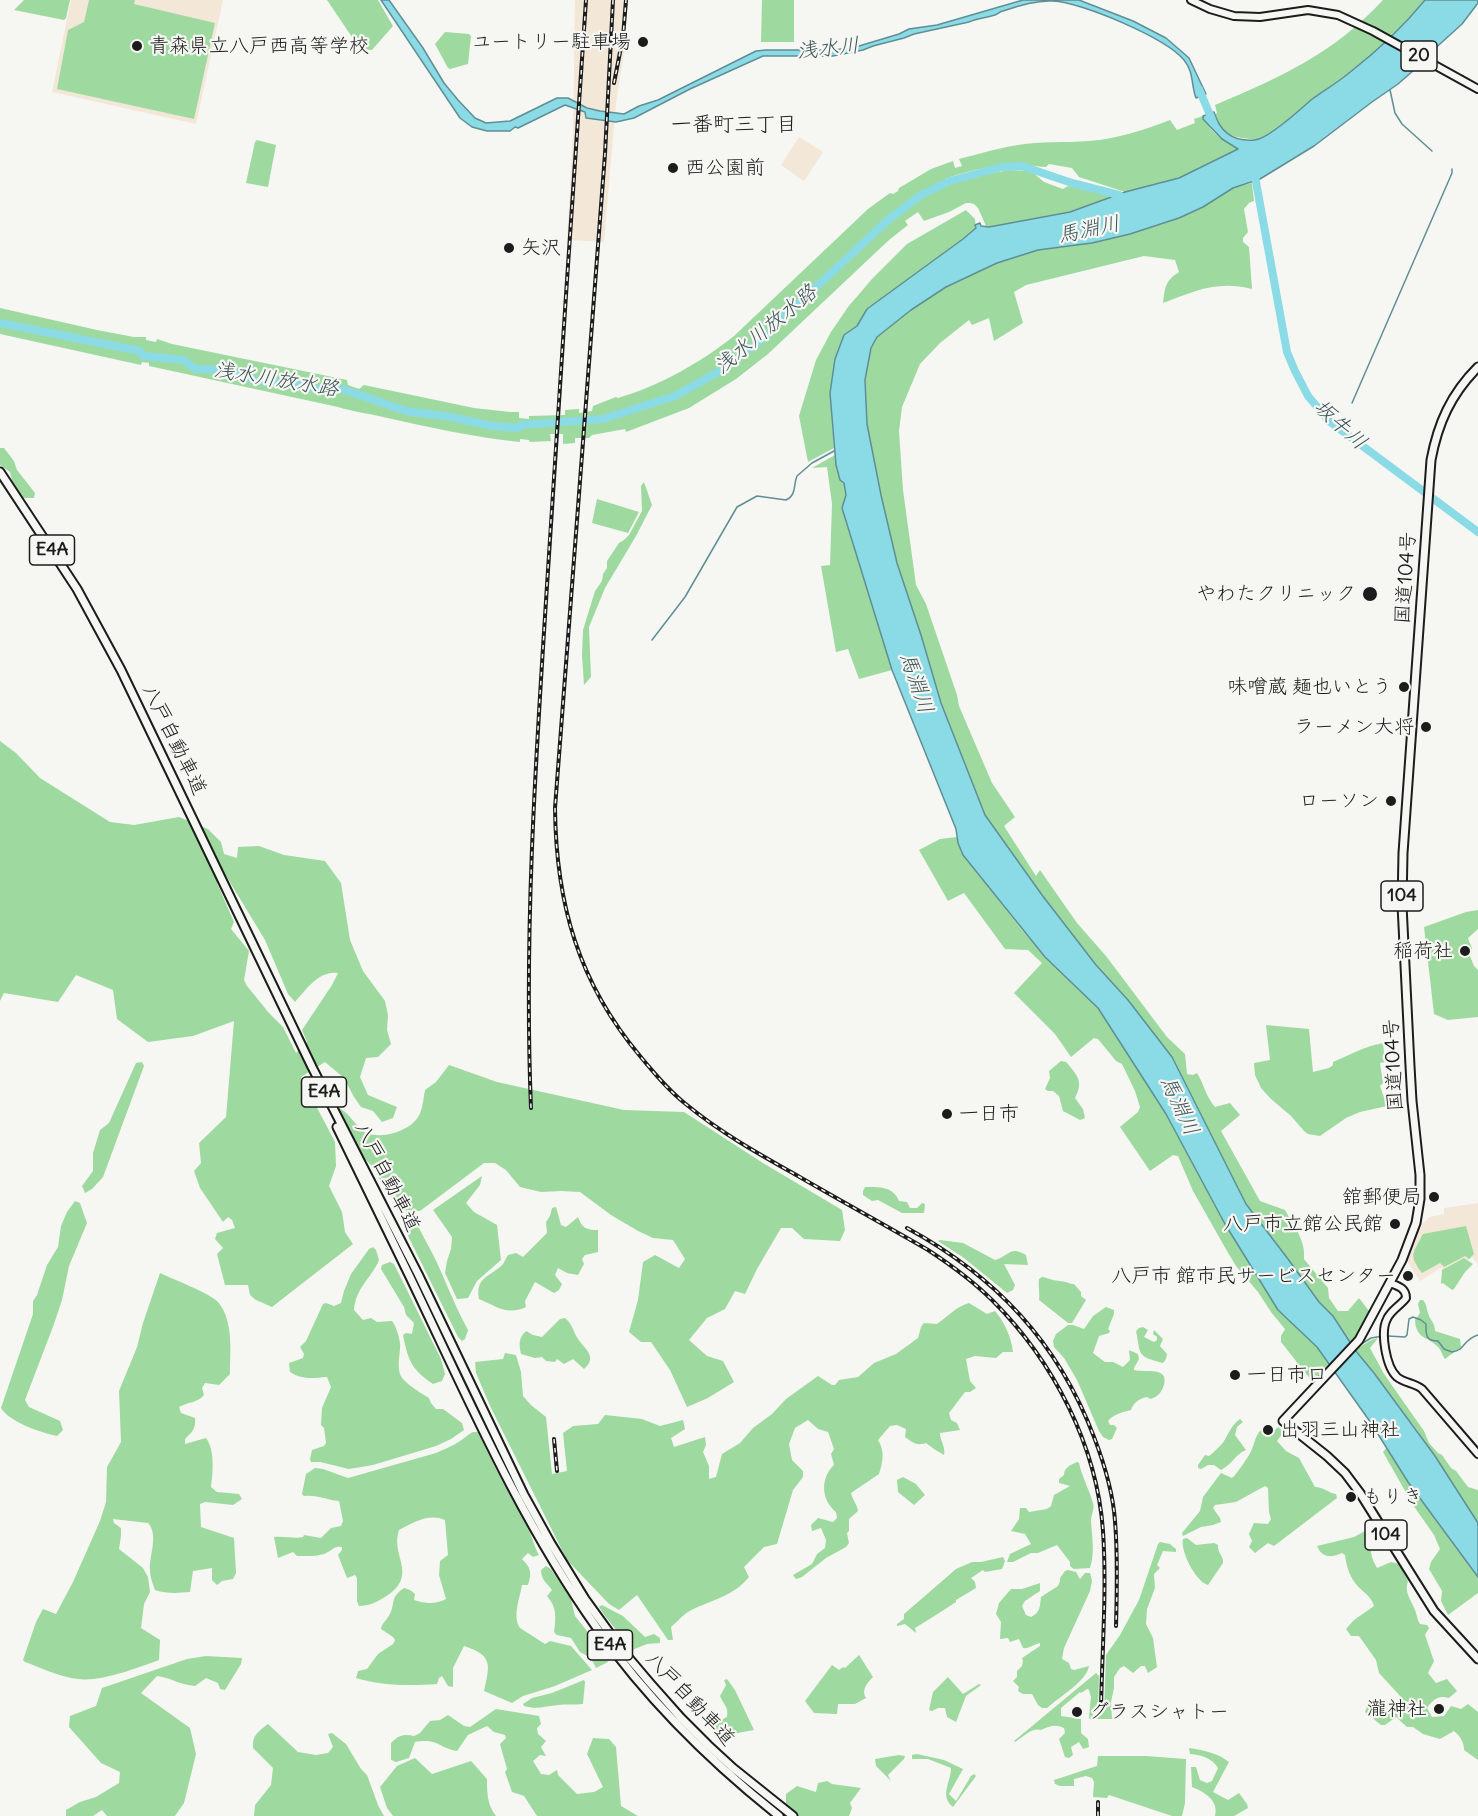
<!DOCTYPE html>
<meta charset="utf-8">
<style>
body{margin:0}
canvas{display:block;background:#f6f6f2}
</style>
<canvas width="1478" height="1816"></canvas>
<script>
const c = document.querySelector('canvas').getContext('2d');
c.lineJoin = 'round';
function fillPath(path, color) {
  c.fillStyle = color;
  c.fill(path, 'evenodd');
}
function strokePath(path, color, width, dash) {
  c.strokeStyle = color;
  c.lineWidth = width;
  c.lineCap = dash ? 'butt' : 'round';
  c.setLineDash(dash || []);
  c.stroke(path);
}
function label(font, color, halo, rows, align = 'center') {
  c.font = font + ' Delius,"Klee One",sans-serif';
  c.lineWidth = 4.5;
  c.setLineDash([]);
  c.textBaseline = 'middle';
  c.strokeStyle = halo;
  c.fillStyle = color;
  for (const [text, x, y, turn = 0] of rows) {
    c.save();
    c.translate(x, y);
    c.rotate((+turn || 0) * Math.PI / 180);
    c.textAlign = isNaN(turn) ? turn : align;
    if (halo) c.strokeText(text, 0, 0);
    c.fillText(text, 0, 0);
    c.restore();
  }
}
const built = new Path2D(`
 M 71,0 L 223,0 L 196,124 L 52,92 Z
 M 575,0 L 628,0 L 624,53 L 616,103 L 604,242 L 567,240 L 573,135 Z
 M 799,137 L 823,152 L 804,181 L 781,165 Z
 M 1478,1203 L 1478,1264 L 1472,1257 L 1468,1260 L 1464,1258 L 1443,1270 L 1440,1268 L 1420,1281 L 1407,1261 L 1423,1223 L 1430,1217 L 1444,1214 L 1444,1208 Z`);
const green = new Path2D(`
 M 24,0 L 70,0 L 66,18 L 64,20 L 14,10 Z
 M 89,0 L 135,0 L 134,4 L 215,23 L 194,119 L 57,89 L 68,30 L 84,22 Z
 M 327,0 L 378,0 L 393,26 L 372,50 L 360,49 Z
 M 762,0 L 794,0 L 794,42 L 761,42 Z
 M 1383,0 L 1425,0 C 1403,27 1376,53 1348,74 C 1338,81 1328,87 1318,95 C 1302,108 1278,132 1259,139 C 1253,141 1256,140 1250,139 C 1232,137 1221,135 1215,115 L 1217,113 L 1215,105 C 1281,77 1333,54 1383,0 Z
 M 445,32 L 469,34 L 471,36 L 468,64 L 450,69 L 448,68 L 435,44 Z
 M 1203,116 C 1209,131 1224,142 1239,149 L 1179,178 L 1125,192 L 1079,177 L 1072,168 L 1049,164 L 1046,167 C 1036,167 1027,164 1017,164 C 997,164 963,172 945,179 L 947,185 L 981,175 L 1010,170 L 1031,171 L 1044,182 L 1063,189 L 1068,186 L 1087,189 L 1111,197 L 1070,212 L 989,227 L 986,226 L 978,208 L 974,204 L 970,203 L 966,203 L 949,212 L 924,221 L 918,212 L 905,221 L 908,225 L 889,240 L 768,354 L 736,379 L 689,408 L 626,432 L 625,429 L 592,435 L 589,438 L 575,438 L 575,443 L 563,444 L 563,434 L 550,434 L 551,441 L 530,442 L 529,440 L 520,439 L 520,442 C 473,437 428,427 383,417 C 368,413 353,412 338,407 L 149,366 L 149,363 L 142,362 L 141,365 L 0,334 L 0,308 L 97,330 L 134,337 L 146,337 L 146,340 L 156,342 L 157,339 L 172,344 L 347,380 L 348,385 L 359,389 L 364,385 L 474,408 L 510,412 L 519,412 L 519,418 L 529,419 L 529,416 L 565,415 L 565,410 L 579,409 L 579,413 L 592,411 L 593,406 L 616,397 L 618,398 C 659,386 700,363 734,336 L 868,209 L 890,193 L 893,194 L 898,191 L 899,188 L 931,169 L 953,161 L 955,168 L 962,166 L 959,159 C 979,154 998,148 1018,145 C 1041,141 1065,143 1089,141 C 1117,139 1144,130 1170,120 L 1177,130 L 1195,123 L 1194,119 Z
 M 257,140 L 276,145 L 268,187 L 246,183 L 255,142 Z
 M 1252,183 L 1254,201 L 1249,203 L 1244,209 L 1248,232 L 1243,238 L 1243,242 L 1249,247 L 1252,289 C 1217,280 1195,291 1163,303 C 1165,287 1165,281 1179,272 L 1175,260 L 1144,256 L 1026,285 L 1014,292 L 1023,323 L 994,341 L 989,318 L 972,325 L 969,320 L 940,343 L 920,364 L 902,407 L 899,431 L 903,490 L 916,585 L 926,604 L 957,695 L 959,706 L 992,783 L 1015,817 L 1004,826 L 1036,876 L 1040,870 L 1077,923 L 1106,956 L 1167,1037 L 1185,1054 L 1187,1074 L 1193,1075 L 1197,1073 C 1204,1084 1206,1097 1215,1107 L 1230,1103 L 1240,1115 L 1221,1131 L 1260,1201 L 1285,1210 C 1294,1226 1306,1241 1304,1259 L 1328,1288 L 1329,1298 L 1338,1311 L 1348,1311 L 1359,1298 L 1369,1311 L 1361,1339 L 1352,1346 L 1333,1316 L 1319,1302 L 1288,1259 L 1246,1204 L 1172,1057 L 1128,1000 L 1096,965 L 1042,895 L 985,815 L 941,703 L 921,635 L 897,563 L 881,495 L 867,424 L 865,380 L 871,348 L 877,337 L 911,310 L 946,287 L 997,263 L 1038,250 L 1092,243 L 1130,234 L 1179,218 L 1203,207 L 1233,188 Z
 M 966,210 L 975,219 L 976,228 L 963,239 L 868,309 L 857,326 L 844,335 L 830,393 L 834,448 L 808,462 L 799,416 L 816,360 L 831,332 L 848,307 L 872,279 L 907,244 Z
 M 0,448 L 4,448 L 14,461 L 17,470 L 35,493 L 34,498 L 23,498 L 12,480 L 10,472 L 0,465 Z
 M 835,455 C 836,465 836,477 844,483 L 846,495 L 842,509 L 892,670 L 859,679 L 848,649 L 836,652 L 821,566 L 830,565 L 832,504 L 827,467 L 812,468 Z
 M 644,482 L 652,505 L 636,536 L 605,588 L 589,627 L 591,677 L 584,685 L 582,655 L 583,630 L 595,591 L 602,581 L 603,574 L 607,568 L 607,561 L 619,543 L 624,540 L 629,535 L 642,511 L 641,486 Z
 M 597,499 L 639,512 L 628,533 L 592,523 Z
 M 0,741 L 16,753 L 40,778 L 110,822 L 134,825 L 179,817 L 208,829 L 221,842 L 224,854 L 237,858 L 238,847 L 259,846 L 284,855 L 325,861 L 341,883 L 350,940 L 363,971 L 385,1001 L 388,1015 L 387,1030 L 391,1044 L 378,1057 L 366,1058 L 360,1077 L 368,1095 L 397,1107 L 393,1118 L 382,1122 L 373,1111 L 361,1107 L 354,1097 L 344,1078 L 325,1062 L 301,1077 L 335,1142 L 336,1166 L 329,1186 L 342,1212 L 345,1232 L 353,1244 L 272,1307 L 256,1300 L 250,1295 L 248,1285 L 225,1285 L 217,1254 L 223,1248 L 215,1239 L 217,1233 L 235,1228 L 232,1220 L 228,1217 L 223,1222 L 200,1188 L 194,1171 L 201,1163 L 199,1143 L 226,1117 L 234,1021 L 193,1036 L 148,1042 L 117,1019 L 113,990 L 76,975 L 58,1002 L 4,993 L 0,1001 ZM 225,874 L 265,940 L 288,994 L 295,1002 C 307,989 318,971 338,973 L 332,985 L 302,1030 L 307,1042 L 296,1053 L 283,1027 L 269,1013 L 247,986 L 244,980 L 249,951 L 231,929 L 234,922 L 217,883 Z
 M 957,837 L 963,855 L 1022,930 L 1045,957 L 1098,1007 L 1166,1114 L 1225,1224 L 1278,1310 L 1317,1347 L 1329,1364 L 1312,1381 L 1281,1342 L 1281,1336 L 1285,1329 L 1271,1312 L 1258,1292 L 1236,1266 L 1227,1251 L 1193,1191 L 1178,1156 L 1173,1155 L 1150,1171 L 1120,1127 L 1138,1112 L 1140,1107 L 1135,1091 L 1122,1064 L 1116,1061 L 1098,1039 L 1094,1038 L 1071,1057 L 1055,1034 L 1014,993 L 1042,963 L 1028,950 L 1005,949 L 964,893 L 948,901 L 919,850 L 940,839 Z
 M 1478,910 L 1478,929 L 1468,938 C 1470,946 1475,948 1470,956 L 1474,966 L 1478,970 L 1478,1017 L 1448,1020 L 1434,1014 L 1424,927 L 1466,912 Z
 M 1266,1025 L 1309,1029 L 1313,1072 L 1329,1068 L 1333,1065 L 1333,1062 C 1350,1055 1365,1046 1383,1043 L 1385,1062 L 1380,1063 L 1383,1083 L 1380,1086 L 1387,1106 L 1360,1112 L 1346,1118 L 1320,1136 L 1308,1134 L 1304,1131 L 1291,1116 L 1271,1099 L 1261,1088 L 1255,1075 L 1254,1063 L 1270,1060 Z
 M 1061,1061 L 1066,1062 C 1077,1075 1084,1081 1075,1098 L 1083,1109 L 1085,1118 L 1080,1120 L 1063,1111 L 1059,1096 L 1053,1091 L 1048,1091 L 1045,1089 L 1050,1078 L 1049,1071 Z
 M 142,1062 L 144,1066 L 103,1177 L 92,1189 L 85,1193 L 82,1186 L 93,1171 L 93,1153 L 100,1130 L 109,1123 L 136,1063 Z
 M 449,1065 L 497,1082 L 624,1110 L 684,1112 L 763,1163 L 842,1210 L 845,1230 L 840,1241 L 804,1239 L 792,1228 L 781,1228 L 757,1269 L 745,1294 L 735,1291 L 725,1309 L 707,1318 L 689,1340 L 707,1356 L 723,1361 L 734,1382 L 708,1398 L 687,1407 L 670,1370 L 651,1342 L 641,1342 L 629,1332 L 638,1300 L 643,1262 L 655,1255 L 679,1268 L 685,1259 L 673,1240 L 653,1238 L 638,1231 L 611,1215 L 580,1192 L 561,1191 L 541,1192 L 520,1187 L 506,1170 L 495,1163 L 484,1163 L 420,1211 L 401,1210 L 385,1189 L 373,1167 L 363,1157 L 339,1108 C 351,1114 355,1127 367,1133 C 380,1139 405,1132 415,1121 C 423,1113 423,1100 425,1090 L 436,1082 Z
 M 482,1176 L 480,1185 L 466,1203 L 474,1212 L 497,1225 L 501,1260 L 477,1281 L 468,1298 L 457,1299 L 445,1273 L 447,1261 L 451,1249 L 452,1237 L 433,1210 Z
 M 865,1187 C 879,1187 893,1186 899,1201 L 907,1202 L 910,1208 L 917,1208 L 922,1203 L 925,1204 L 924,1213 L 902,1213 L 878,1200 L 872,1201 L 863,1195 L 863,1191 Z
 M 75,1201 L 80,1203 L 87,1223 L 69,1266 L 62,1300 L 54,1324 L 25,1400 L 29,1407 L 60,1421 L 63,1430 L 57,1436 C 42,1433 9,1422 1,1408 L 33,1314 L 33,1301 L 37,1295 L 47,1265 L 58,1247 L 61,1226 L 67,1212 Z
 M 556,1207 L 561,1225 L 566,1227 L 578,1217 C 582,1228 586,1230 598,1230 L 598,1252 L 585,1255 L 582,1259 L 584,1264 L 578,1275 L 567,1273 L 558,1268 L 555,1275 L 562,1284 L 559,1290 L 554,1293 L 535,1282 L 525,1301 L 526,1307 C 507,1316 496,1306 479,1299 C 475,1276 491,1277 503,1264 C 505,1261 506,1258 508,1255 L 516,1253 L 523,1257 L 547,1233 L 546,1222 L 550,1216 L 552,1208 Z
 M 416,1222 C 423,1237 432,1251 438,1265 C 448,1287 457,1310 468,1330 L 465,1339 L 462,1341 L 458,1337 L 409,1238 L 406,1228 Z
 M 1466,1226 L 1474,1254 L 1469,1259 L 1465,1256 L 1444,1267 L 1440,1263 L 1422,1273 C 1408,1254 1413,1254 1423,1234 Z
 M 940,1240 L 963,1243 L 995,1260 C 1009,1256 1010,1245 1026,1255 L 1028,1265 L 1004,1264 L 1015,1285 L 1013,1290 L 1007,1293 L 964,1258 L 938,1241 Z
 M 373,1247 L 376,1250 L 379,1260 C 371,1279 356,1287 354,1310 L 363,1320 L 371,1318 L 377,1322 L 392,1321 C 396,1326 399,1336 400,1343 C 401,1353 395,1370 403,1379 C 409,1386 421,1393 429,1398 L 431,1403 L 436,1409 L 443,1409 L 462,1423 L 464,1430 L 451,1439 L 436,1446 L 373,1465 L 349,1469 L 320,1462 L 311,1462 L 310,1459 L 312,1450 L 324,1446 L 326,1443 L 324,1428 L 321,1425 L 322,1408 L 331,1387 L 327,1377 C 313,1378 302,1380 290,1372 L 289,1363 L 303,1358 L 304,1354 L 300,1347 L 306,1341 L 323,1304 L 326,1303 L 334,1306 L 341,1303 L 344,1291 L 351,1274 L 369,1249 Z
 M 1464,1258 L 1473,1264 L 1465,1272 L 1454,1289 L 1452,1290 L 1443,1283 L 1441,1284 L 1442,1270 Z
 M 390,1262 L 394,1264 L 404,1284 L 441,1359 L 445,1374 L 442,1381 L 433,1384 C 411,1369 408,1360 403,1335 L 406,1333 L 412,1334 L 414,1323 L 406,1315 L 404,1307 L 381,1269 L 382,1265 Z
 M 160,1273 C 174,1280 208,1292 218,1302 C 234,1321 230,1352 230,1374 L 219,1385 L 205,1383 L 202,1388 L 204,1395 C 198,1403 187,1402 179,1407 L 181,1413 L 195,1418 C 196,1429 192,1432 185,1439 L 185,1444 L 206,1438 C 215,1450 213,1472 211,1487 L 217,1492 L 239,1494 L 242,1499 L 233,1505 L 205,1502 L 200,1504 L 201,1527 L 234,1538 L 236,1573 L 233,1579 L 222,1581 L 217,1585 L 212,1580 L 212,1568 L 193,1571 L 190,1592 C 178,1593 167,1594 155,1590 C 153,1584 150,1577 150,1570 C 149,1555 159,1535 148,1523 L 113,1519 L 114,1523 L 121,1528 L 121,1536 L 119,1549 L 143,1568 L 148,1577 L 150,1592 L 144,1604 L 141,1628 L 160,1640 L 159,1660 C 137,1668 101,1682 78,1679 C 59,1677 42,1668 25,1662 L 23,1660 L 36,1622 L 43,1609 L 56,1614 L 73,1582 L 100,1521 L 106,1502 L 107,1467 L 121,1442 L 119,1391 L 137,1347 L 143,1323 Z
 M 1042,1277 C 1045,1277 1048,1279 1050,1279 C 1058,1282 1064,1280 1071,1284 L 1074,1284 L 1081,1292 L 1081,1296 L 1086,1300 L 1072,1323 L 1068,1323 L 1039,1300 C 1040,1293 1038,1285 1039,1279 Z
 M 1420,1300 L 1423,1300 C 1427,1305 1426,1307 1428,1313 C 1430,1320 1435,1323 1435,1331 L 1460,1339 L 1461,1347 L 1445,1359 C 1442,1355 1441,1349 1437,1346 C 1427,1336 1416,1339 1415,1320 L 1420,1313 L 1418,1304 Z
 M 969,1303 L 987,1314 L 995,1311 C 1005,1323 1011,1337 1013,1352 L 1003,1352 L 996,1358 L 975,1356 L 966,1359 L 970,1381 L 976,1388 L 970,1392 L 965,1392 L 949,1413 L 951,1420 L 957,1423 L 960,1430 L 940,1433 C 940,1441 946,1447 944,1455 L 934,1449 L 926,1443 C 917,1446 913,1443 905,1437 L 906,1429 L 897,1425 L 890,1426 L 878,1440 C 885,1451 883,1461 879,1474 L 851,1493 C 853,1501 857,1504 858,1511 L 849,1519 L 849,1531 L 847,1533 L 849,1543 L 846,1547 L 826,1558 L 802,1577 L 796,1579 L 793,1575 L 812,1564 L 817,1554 L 825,1548 L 826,1540 L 821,1528 L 812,1531 L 811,1525 L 818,1518 L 833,1522 L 837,1518 L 836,1512 C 821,1500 820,1478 834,1465 L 831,1454 L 834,1449 L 828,1432 L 818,1429 L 808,1420 L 795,1428 L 789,1444 L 792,1460 L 803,1471 L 803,1477 L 793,1490 L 777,1544 L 764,1547 L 744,1567 L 749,1577 C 733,1597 710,1600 688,1612 C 684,1614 676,1623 671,1627 L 673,1640 L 668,1640 L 637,1595 L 619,1610 L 609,1604 L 567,1560 L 491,1408 L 476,1373 L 475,1362 L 503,1359 L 505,1353 L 516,1355 L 521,1372 L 523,1396 L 531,1405 L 546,1417 L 552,1474 L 567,1471 L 563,1433 L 573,1426 L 598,1424 L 605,1415 L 642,1419 L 660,1426 L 683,1420 L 685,1429 L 671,1438 L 674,1447 L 705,1437 L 706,1445 L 703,1452 L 709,1466 L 709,1479 L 716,1477 L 722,1454 L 740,1443 L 753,1428 L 772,1414 L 786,1399 L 818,1376 L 832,1385 L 835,1385 L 839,1380 L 858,1377 L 874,1363 L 896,1354 L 918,1338 L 921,1327 L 924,1323 L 937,1324 C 948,1316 956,1307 969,1303 Z
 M 1106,1307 L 1114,1310 L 1114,1314 L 1108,1329 L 1110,1331 L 1109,1333 L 1099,1336 L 1093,1353 L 1105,1362 L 1113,1362 L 1123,1367 L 1130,1360 L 1129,1350 L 1138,1354 L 1139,1359 L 1134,1368 L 1134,1370 C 1146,1373 1169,1366 1164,1385 C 1161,1393 1158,1397 1150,1399 L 1147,1397 C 1140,1398 1133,1403 1131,1410 C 1123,1412 1114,1414 1108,1421 L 1110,1425 L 1114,1425 L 1117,1428 L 1112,1439 L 1109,1440 L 1103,1437 L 1099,1431 L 1077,1380 L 1064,1358 L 1054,1347 L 1053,1341 L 1056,1334 L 1068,1325 L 1073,1325 L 1084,1329 L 1093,1316 Z
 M 565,1318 C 574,1326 572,1330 578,1339 C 585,1349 598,1357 584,1369 L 573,1359 L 564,1364 L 557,1359 L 555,1362 L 546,1361 L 542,1357 L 535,1358 L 521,1354 C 519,1346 518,1338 526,1331 L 533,1335 L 542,1337 L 560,1319 Z
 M 1143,1327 L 1148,1330 L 1144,1337 L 1154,1342 L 1157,1340 L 1157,1337 L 1153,1334 L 1154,1330 L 1163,1339 L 1160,1346 L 1167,1354 L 1166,1359 L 1163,1363 C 1136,1356 1141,1355 1136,1331 L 1139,1328 Z
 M 1378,1338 L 1370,1348 L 1384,1374 L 1424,1431 L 1429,1443 L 1438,1453 L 1442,1455 L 1451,1468 L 1456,1471 L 1468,1487 L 1478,1490 L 1478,1523 L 1417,1430 L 1355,1350 L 1371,1340 Z
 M 1240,1419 L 1243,1422 L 1237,1427 L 1235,1435 L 1246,1450 C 1234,1455 1233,1464 1221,1470 L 1214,1465 L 1208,1465 L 1201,1469 L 1198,1468 L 1198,1465 L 1205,1455 L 1209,1456 C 1214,1452 1217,1449 1221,1445 C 1228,1437 1229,1427 1240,1419 Z
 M 1278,1427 L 1284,1432 L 1277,1441 L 1286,1451 L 1299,1458 L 1315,1487 C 1324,1487 1328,1493 1336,1494 L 1337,1498 L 1274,1546 L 1268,1543 L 1255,1553 L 1249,1547 L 1252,1541 L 1249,1534 L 1254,1523 L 1268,1524 L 1271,1519 L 1269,1512 L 1268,1488 L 1265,1486 L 1236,1502 L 1215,1505 L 1213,1508 L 1220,1518 L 1221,1522 L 1213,1525 L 1201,1527 L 1183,1536 L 1182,1533 L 1200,1511 L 1203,1497 L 1221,1473 L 1232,1478 C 1236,1475 1250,1455 1252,1449 C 1255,1442 1255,1436 1261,1430 L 1264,1434 L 1267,1434 L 1268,1436 Z
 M 473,1432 L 478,1432 C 493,1465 511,1497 528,1529 C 533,1538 534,1547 539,1555 L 533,1557 L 528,1553 L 522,1559 C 531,1568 532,1572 528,1585 L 522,1585 C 520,1598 512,1616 520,1628 L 545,1644 L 550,1641 L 571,1646 L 592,1670 L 555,1686 L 523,1696 L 512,1703 L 484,1691 C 490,1665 493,1655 464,1646 L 453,1668 L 453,1687 L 448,1686 L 442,1676 L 439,1678 L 437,1684 C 411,1686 381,1686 356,1678 L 358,1671 L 367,1669 L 378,1654 L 393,1644 L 395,1640 L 393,1637 L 381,1629 C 382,1623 385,1622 388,1617 C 397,1604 388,1599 404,1588 L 410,1590 L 415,1594 L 414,1600 C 426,1604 436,1604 446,1599 L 439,1575 L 440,1561 L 448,1555 L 445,1520 C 429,1513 414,1522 399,1530 C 390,1557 420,1575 385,1597 C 377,1602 369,1606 359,1606 L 357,1601 L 357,1578 L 355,1575 L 347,1578 L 338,1555 L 342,1550 L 342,1547 C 334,1546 334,1549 328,1552 C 320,1557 306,1556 297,1556 L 293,1552 L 278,1558 L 274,1537 C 283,1536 296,1539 303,1537 L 304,1535 L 321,1538 L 331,1528 L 341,1526 L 343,1521 L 339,1501 C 325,1500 320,1495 304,1496 L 302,1494 L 306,1474 L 315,1468 L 323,1469 L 348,1478 L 436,1453 C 444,1449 453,1446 460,1441 C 465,1438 467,1435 473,1432 Z
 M 1387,1447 L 1408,1482 L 1478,1577 L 1478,1593 L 1448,1615 L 1441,1601 L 1442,1591 L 1429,1569 L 1431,1562 L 1440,1549 L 1434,1535 L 1413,1505 L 1383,1452 Z
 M 1077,1462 L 1079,1463 C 1082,1477 1089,1489 1093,1503 C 1095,1510 1091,1514 1091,1521 C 1092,1536 1095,1554 1090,1568 L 1074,1569 L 1070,1566 L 1070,1562 L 1057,1545 L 1038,1553 L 1031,1553 L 1013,1562 L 1007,1562 L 1010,1554 L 1031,1544 L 1025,1534 L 1011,1531 L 1019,1519 L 1020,1508 L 1026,1508 L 1029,1512 L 1047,1509 L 1051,1506 L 1054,1495 L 1070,1486 L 1059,1483 L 1059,1479 L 1064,1475 C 1064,1467 1071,1465 1077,1462 Z
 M 903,1477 L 916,1484 L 925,1495 L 914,1505 L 898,1492 L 897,1480 Z
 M 1367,1530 L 1373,1540 C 1368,1548 1372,1560 1377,1568 L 1391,1562 L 1399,1564 L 1408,1581 C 1404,1593 1411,1599 1415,1610 C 1417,1615 1417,1619 1420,1624 L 1427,1625 L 1429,1628 L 1425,1635 L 1434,1661 L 1428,1673 L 1436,1683 L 1447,1679 L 1457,1691 L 1449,1698 C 1438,1695 1433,1700 1427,1708 L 1432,1717 L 1444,1716 L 1451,1706 L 1461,1709 L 1468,1704 L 1478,1712 L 1478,1760 L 1464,1750 C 1464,1742 1460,1736 1454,1731 L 1440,1739 L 1423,1734 L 1413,1727 L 1407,1727 L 1396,1717 L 1385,1725 L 1381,1725 L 1365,1712 L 1367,1707 L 1373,1703 L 1386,1712 L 1401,1697 L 1379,1673 L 1376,1660 L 1359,1636 L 1351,1636 L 1346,1629 L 1354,1620 L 1374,1606 C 1371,1595 1361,1591 1355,1583 C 1349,1575 1346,1564 1345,1555 L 1342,1553 C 1331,1558 1322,1558 1317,1546 L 1354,1537 Z
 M 1187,1538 L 1196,1545 L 1214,1543 L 1218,1545 C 1217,1552 1224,1557 1223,1563 L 1208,1585 C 1196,1582 1180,1551 1183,1539 Z
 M 1160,1542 L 1170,1544 L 1176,1549 L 1176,1552 L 1163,1551 L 1157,1565 L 1160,1568 L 1154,1574 L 1155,1588 L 1147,1609 L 1146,1624 L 1153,1638 L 1157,1667 L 1148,1673 L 1145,1666 L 1141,1666 L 1133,1673 L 1124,1666 L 1120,1668 L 1114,1677 L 1114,1688 L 1111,1702 L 1112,1719 L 1097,1719 L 1097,1712 L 1104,1711 L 1106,1655 L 1120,1635 L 1139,1600 L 1158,1544 Z
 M 1003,1557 L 1005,1561 L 1002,1569 L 985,1572 L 983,1570 L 971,1578 L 975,1582 L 976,1588 L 956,1600 L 956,1602 C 943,1611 929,1619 915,1628 L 916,1633 L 905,1624 L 897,1626 L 897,1624 L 904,1619 L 904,1614 L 956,1569 L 972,1562 L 981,1562 Z
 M 546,1566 L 551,1569 L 571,1599 L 575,1616 L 598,1645 L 608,1662 L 596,1668 L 591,1658 L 580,1652 L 571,1638 L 557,1635 L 554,1632 C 556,1618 557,1607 547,1596 L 552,1590 C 547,1583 541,1580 541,1570 Z
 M 1068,1570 L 1076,1572 L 1080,1579 L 1085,1573 L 1090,1573 L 1092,1581 L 1090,1591 L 1064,1648 L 1062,1659 L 1069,1663 L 1071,1669 L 1074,1670 L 1089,1666 C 1087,1681 1059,1697 1047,1708 L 1042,1708 L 1038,1705 L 1032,1694 L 1023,1694 L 1018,1691 L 1019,1687 L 1013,1681 L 1017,1677 L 1017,1671 L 1022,1666 L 1023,1661 L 1022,1658 L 1040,1646 L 1040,1643 C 1034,1644 1029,1649 1023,1648 L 1019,1639 L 1010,1642 L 1008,1638 L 1000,1639 L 1001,1622 L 996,1614 L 999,1603 L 1011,1589 L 1022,1589 L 1040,1583 L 1040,1591 L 1025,1601 L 1022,1606 L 1026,1615 L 1031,1617 C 1040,1613 1040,1606 1041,1597 L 1058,1586 L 1060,1581 L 1060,1578 L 1065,1571 Z
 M 602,1605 L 623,1616 L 645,1637 L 654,1634 L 660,1638 L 660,1643 L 647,1644 L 632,1650 L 605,1616 L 599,1607 Z
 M 859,1655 L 873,1677 C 867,1683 861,1690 866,1698 L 855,1704 L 838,1704 L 837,1714 L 814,1713 L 805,1701 L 832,1665 L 839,1670 L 843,1667 L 845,1668 Z
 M 206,1656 L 242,1658 L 241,1664 L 225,1690 L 220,1689 L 218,1683 L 206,1678 L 195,1686 C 180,1685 172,1678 157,1676 L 141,1693 L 190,1728 L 196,1754 L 184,1803 L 175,1816 L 107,1816 L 102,1810 L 93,1816 L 66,1816 L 66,1810 L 80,1802 L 96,1797 L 119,1783 L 120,1772 L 101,1763 L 69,1727 L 70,1716 L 96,1706 L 102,1688 L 187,1659 Z
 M 1096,1673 L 1099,1676 L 1098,1710 L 1094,1711 L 1091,1720 L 1089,1718 L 1091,1697 L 1089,1690 L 1087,1689 L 1081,1693 L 1080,1692 L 1061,1708 L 1061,1716 L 1081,1719 L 1081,1733 L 1088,1739 L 1089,1747 L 1083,1749 L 1079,1742 L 1071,1747 L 1073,1755 L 1069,1758 L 1065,1757 L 1059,1739 L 1065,1733 L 1064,1728 C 1055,1724 1050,1726 1041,1730 C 1032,1727 1023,1737 1015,1742 L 1014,1741 Z
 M 948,1677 L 963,1694 L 979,1684 L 981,1685 L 966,1696 L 956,1722 L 947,1717 L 945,1708 L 938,1708 L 932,1711 L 929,1710 L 933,1692 Z
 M 727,1679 L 735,1690 L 754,1730 L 721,1736 L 716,1733 L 713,1724 L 727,1717 C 729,1707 723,1704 720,1696 L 726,1685 L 724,1680 Z
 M 584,1680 L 585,1682 L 583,1704 C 574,1705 566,1704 558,1705 C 546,1706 537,1710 524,1706 L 523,1704 L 532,1698 L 552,1693 Z
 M 496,1709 L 539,1716 L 541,1724 L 537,1728 L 538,1734 L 546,1741 L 541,1747 L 546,1756 L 540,1755 L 533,1761 L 541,1774 L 549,1775 L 557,1770 L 558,1775 L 577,1794 L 594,1792 L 603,1787 L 587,1754 L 593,1738 L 609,1739 L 616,1747 L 621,1806 L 638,1816 L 537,1816 L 524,1796 L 512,1792 L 505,1772 L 507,1769 L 500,1744 L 506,1738 L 505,1735 L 494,1732 L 487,1726 L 468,1735 L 457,1751 C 438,1748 439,1738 415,1742 L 409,1758 L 396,1762 L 391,1760 L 391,1743 C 399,1735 404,1734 414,1736 L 420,1733 L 430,1721 L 440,1720 L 448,1715 L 464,1726 L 470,1727 Z
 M 268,1724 L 298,1752 L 316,1755 L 328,1753 L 333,1747 L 328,1734 L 332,1733 L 346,1744 L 361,1769 L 367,1775 L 378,1805 L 384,1816 L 254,1816 L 255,1805 L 271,1785 L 273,1768 L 253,1748 C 252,1735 258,1732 268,1724 Z
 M 1189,1748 C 1203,1750 1218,1753 1229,1762 L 1213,1792 L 1228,1800 L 1239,1793 L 1247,1804 L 1248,1808 L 1234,1816 L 1215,1816 C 1219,1801 1205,1792 1192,1787 L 1191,1767 L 1196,1767 L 1200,1780 L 1207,1783 L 1212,1781 L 1218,1768 C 1212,1758 1202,1755 1190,1754 Z
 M 917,1754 L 944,1760 L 963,1769 L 949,1794 L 956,1801 L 971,1776 L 974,1774 L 976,1776 L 953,1807 C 939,1796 951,1782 951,1768 L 928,1759 L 912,1759 L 912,1755 Z
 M 899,1755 L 905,1756 L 904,1759 L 888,1775 L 891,1781 L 876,1766 L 875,1759 Z
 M 1098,1756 L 1146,1756 L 1186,1759 L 1185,1803 L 1182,1816 L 1172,1816 L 1109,1795 L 1107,1798 L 1093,1797 L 1094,1782 L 1092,1778 L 1086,1776 L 1074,1779 L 1074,1786 L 1060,1786 L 1055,1784 L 1054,1780 L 1097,1766 Z
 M 415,1758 L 432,1774 L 471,1761 L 487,1779 C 487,1792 487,1805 496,1816 L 393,1816 L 387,1808 L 380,1787 L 397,1766 Z
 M 827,1781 L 832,1784 L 861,1788 L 850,1803 L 852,1808 L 849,1816 L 798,1816 L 786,1806 L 786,1794 L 797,1786 L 816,1792 L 818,1783 Z`);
const water = new Path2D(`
 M 381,0 L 389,0 L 423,48 L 444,83 L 458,100 L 475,118 L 486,123 L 510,121 L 557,98 L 568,98 L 587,108 L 600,111 L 624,114 L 639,106 L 658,100 L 756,51 L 766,50 L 835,50 L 859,46 L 899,34 L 909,29 L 937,25 L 1023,0 L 1079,0 L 1133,21 L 1166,38 L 1189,58 L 1206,94 L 1196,98 C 1191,85 1194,72 1184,60 C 1166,38 1081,2 1053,1 C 1038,0 1017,6 1003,11 C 1000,11 998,14 995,15 C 986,18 978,18 969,22 L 914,34 L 904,38 L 873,46 L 863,50 L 833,56 L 763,56 L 690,89 L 634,118 L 616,122 L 586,118 L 585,112 L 565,105 L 518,128 L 515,127 L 510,131 L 487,131 L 472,127 L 460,118 Z
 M 1425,0 L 1478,0 L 1478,3 L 1462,24 L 1430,53 L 1422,63 L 1398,84 L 1372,102 L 1314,146 L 1260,179 L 1233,188 L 1203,207 L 1179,218 L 1130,234 L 1092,243 L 1038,250 L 997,263 L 946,287 L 911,310 L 877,337 L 871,348 L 865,380 L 867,424 L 881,495 L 897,563 L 921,635 L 941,703 L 985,815 L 1042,895 L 1096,965 L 1128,1000 L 1172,1057 L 1246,1204 L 1288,1259 L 1319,1302 L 1333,1316 L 1355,1350 L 1374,1373 L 1435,1456 L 1478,1523 L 1478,1577 L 1408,1482 L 1371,1423 L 1317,1347 L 1278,1310 L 1225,1224 L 1166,1114 L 1098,1008 L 1045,957 L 963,855 L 958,843 L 956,829 L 892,670 L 842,508 L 846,495 L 844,483 L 840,480 L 836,465 L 830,393 L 835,359 L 844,335 L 857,326 L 867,309 L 963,239 L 976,228 L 975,225 L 980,223 L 981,226 L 989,227 L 1070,212 L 1125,192 L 1179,178 L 1238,149 L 1222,139 L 1203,119 L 1203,116 L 1214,112 C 1220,132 1234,142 1255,140 C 1267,139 1301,109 1311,100 C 1323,91 1337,83 1349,73 C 1376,52 1403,27 1425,0 Z`);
const stream = new Path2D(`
 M 1390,90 L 1395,113 L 1402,124 L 1432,151
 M 1352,403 L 1452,173 L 1452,169
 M 652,640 L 685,597 L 737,507 L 757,496 L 786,500 C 797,495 793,485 797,476 L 812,463 L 834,451
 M 1388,1336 L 1405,1337 L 1407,1335 L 1409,1319 L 1413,1317 L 1421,1320 L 1426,1324 C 1426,1334 1425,1341 1438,1341 L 1444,1349 L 1452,1352 C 1466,1350 1462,1340 1478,1335
 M 1358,1346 L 1371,1338 L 1383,1336`);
const river = new Path2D(`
 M 1199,89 L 1213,122
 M 1254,171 L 1287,352 L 1295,371 L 1308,396 L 1329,421 L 1478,532
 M 0,323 L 140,351 L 143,356 L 184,360 L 195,369 L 227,370 L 257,381 L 292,384 L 317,389 L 342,389 L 406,411 L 451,417 L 492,426 L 518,428 L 521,425 L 603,419 L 675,396 L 720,371 L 765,337 L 785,316 L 888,220 L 921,195 L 950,181 L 1002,167 L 1022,166 L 1072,183 L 1119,195 L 1126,200`);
const major = new Path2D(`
 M 1191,0 L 1210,9 L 1234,16 L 1260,17 L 1308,10 L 1338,15 L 1373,31 L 1478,89
 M 1390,1283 C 1398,1286 1406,1288 1406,1298 C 1400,1306 1391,1310 1387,1319 C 1380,1332 1386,1367 1397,1377 C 1404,1383 1415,1383 1422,1389 L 1478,1454`);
const highway = new Path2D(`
 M 1478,367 C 1451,394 1438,423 1431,460 L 1403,853 L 1402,905 L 1410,1066 L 1412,1101 L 1420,1175 L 1420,1199 L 1416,1223 L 1402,1260 L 1359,1340 L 1283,1421 L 1327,1456 L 1345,1473 L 1360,1493 L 1434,1611 L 1478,1659
 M 0,472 L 77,589 L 121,670 L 312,1067 L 418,1274 L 524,1495 L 550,1542 L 585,1599 L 622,1650 L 650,1683 L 681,1718 L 708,1745 L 733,1768 L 793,1816
 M 337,1127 C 361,1177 386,1227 410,1277 C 467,1396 520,1520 597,1628 C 648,1700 711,1762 779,1816`);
const rail = new Path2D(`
 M 613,0 L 605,154 L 555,808 C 556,903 578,982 640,1056 C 654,1073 669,1091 687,1105 C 721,1133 759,1154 798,1176 C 841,1201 885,1225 928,1250 C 951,1265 973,1281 993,1301 C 1053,1361 1097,1445 1103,1531 C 1107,1590 1102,1650 1101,1710
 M 614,83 L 623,37 L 626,0
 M 531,1108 C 524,939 535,770 546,601 C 558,401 573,200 586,0
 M 907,1228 C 995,1276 1058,1342 1094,1437 C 1104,1463 1113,1493 1115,1521 C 1118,1556 1117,1591 1116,1626
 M 554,1439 L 557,1471
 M 1098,1816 L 1098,1802`);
const markers = [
 [643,42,6,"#1c1c1c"],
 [137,46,6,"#1c1c1c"],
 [673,168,6,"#1c1c1c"],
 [509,248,6,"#1c1c1c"],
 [1370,594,8,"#1c1c1c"],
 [1404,687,6,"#1c1c1c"],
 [1426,727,6,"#1c1c1c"],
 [1391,801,6,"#1c1c1c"],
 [1465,951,6,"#1c1c1c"],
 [947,1114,6,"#1c1c1c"],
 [1434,1197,6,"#1c1c1c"],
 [1395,1224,6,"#1c1c1c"],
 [1408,1276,6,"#1c1c1c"],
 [1235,1375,6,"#1c1c1c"],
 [1268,1430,6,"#1c1c1c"],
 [1351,1497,6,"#1c1c1c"],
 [1439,1709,6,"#1c1c1c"],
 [1077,1712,6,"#1c1c1c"]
];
const shields = [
 [1419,56,36],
 [52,550,45],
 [1402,896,42],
 [324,1092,45],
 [1386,1535,42],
 [610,1645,45]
];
const shieldNames = [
 ["20",1419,56],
 ["E4A",52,550],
 ["104",1402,896],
 ["E4A",324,1092],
 ["104",1386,1535],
 ["E4A",610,1645]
];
const poiNames = [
 ["ユートリー駐車場",631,42],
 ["青森県立八戸西高等学校",149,46,"left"],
 ["西公園前",685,168,"left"],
 ["矢沢",521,248,"left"],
 ["やわたクリニック",1356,594],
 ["味噌蔵 麺也いとう",1392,687],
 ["ラーメン大将",1414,727],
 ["ローソン",1379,801],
 ["稲荷社",1453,951],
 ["一日市",959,1114,"left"],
 ["舘郵便局",1422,1197],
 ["八戸市立館公民館",1383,1224],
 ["八戸市 館市民サービスセンター",1396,1276],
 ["一日市口",1247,1375,"left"],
 ["出羽三山神社",1280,1430,"left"],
 ["もりき",1363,1497,"left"],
 ["瀧神社",1427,1709],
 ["グラスシャトー",1089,1712,"left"]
];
const streetNames = [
 ["国道104号",1406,578,-86],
 ["八戸自動車道",174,740,64],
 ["国道104号",1394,1065,-93],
 ["八戸自動車道",387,1177,63],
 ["八戸自動車道",690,1699,47]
];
const waterNames = [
 ["浅水川",828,49,-6],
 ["馬淵川",1089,230,-12],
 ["浅水川放水路",766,330,-40],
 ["浅水川放水路",276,380,9],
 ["坂牛川",1340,425,42],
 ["馬淵川",916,683,71],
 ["馬淵川",1179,1106,65]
];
const neighbourhoodNames = [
 ["一番町三丁目",734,125]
];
fillPath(built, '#f3e7d8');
fillPath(green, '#9edaa0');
fillPath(water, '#8bdbe6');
strokePath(water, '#5f8f95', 1.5);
strokePath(stream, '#5f8f95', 1.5);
strokePath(river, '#8bdbe6', 8);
strokePath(major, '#1c1c1c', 10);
strokePath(highway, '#1c1c1c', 11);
strokePath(major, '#f6f6f2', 6);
strokePath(highway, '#f6f6f2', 7);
strokePath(rail, '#1c1c1c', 4);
strokePath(rail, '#f6f6f2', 1.5, [4.5]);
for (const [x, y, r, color] of markers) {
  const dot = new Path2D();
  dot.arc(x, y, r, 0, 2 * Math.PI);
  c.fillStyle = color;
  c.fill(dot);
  strokePath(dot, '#f6f6f2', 2);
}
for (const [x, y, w] of shields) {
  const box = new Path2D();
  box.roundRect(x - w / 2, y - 15, w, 30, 4.5);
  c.fillStyle = '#f6f6f2';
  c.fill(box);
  strokePath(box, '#1c1c1c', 1.5);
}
label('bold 18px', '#1c1c1c', null, shieldNames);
label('20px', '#1c1c1c', '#f6f6f2', poiNames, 'right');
label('20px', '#1c1c1c', '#f6f6f2', streetNames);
label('italic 21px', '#3d5559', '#f6f6f2', waterNames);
label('21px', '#1c1c1c', '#f6f6f2', neighbourhoodNames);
</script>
